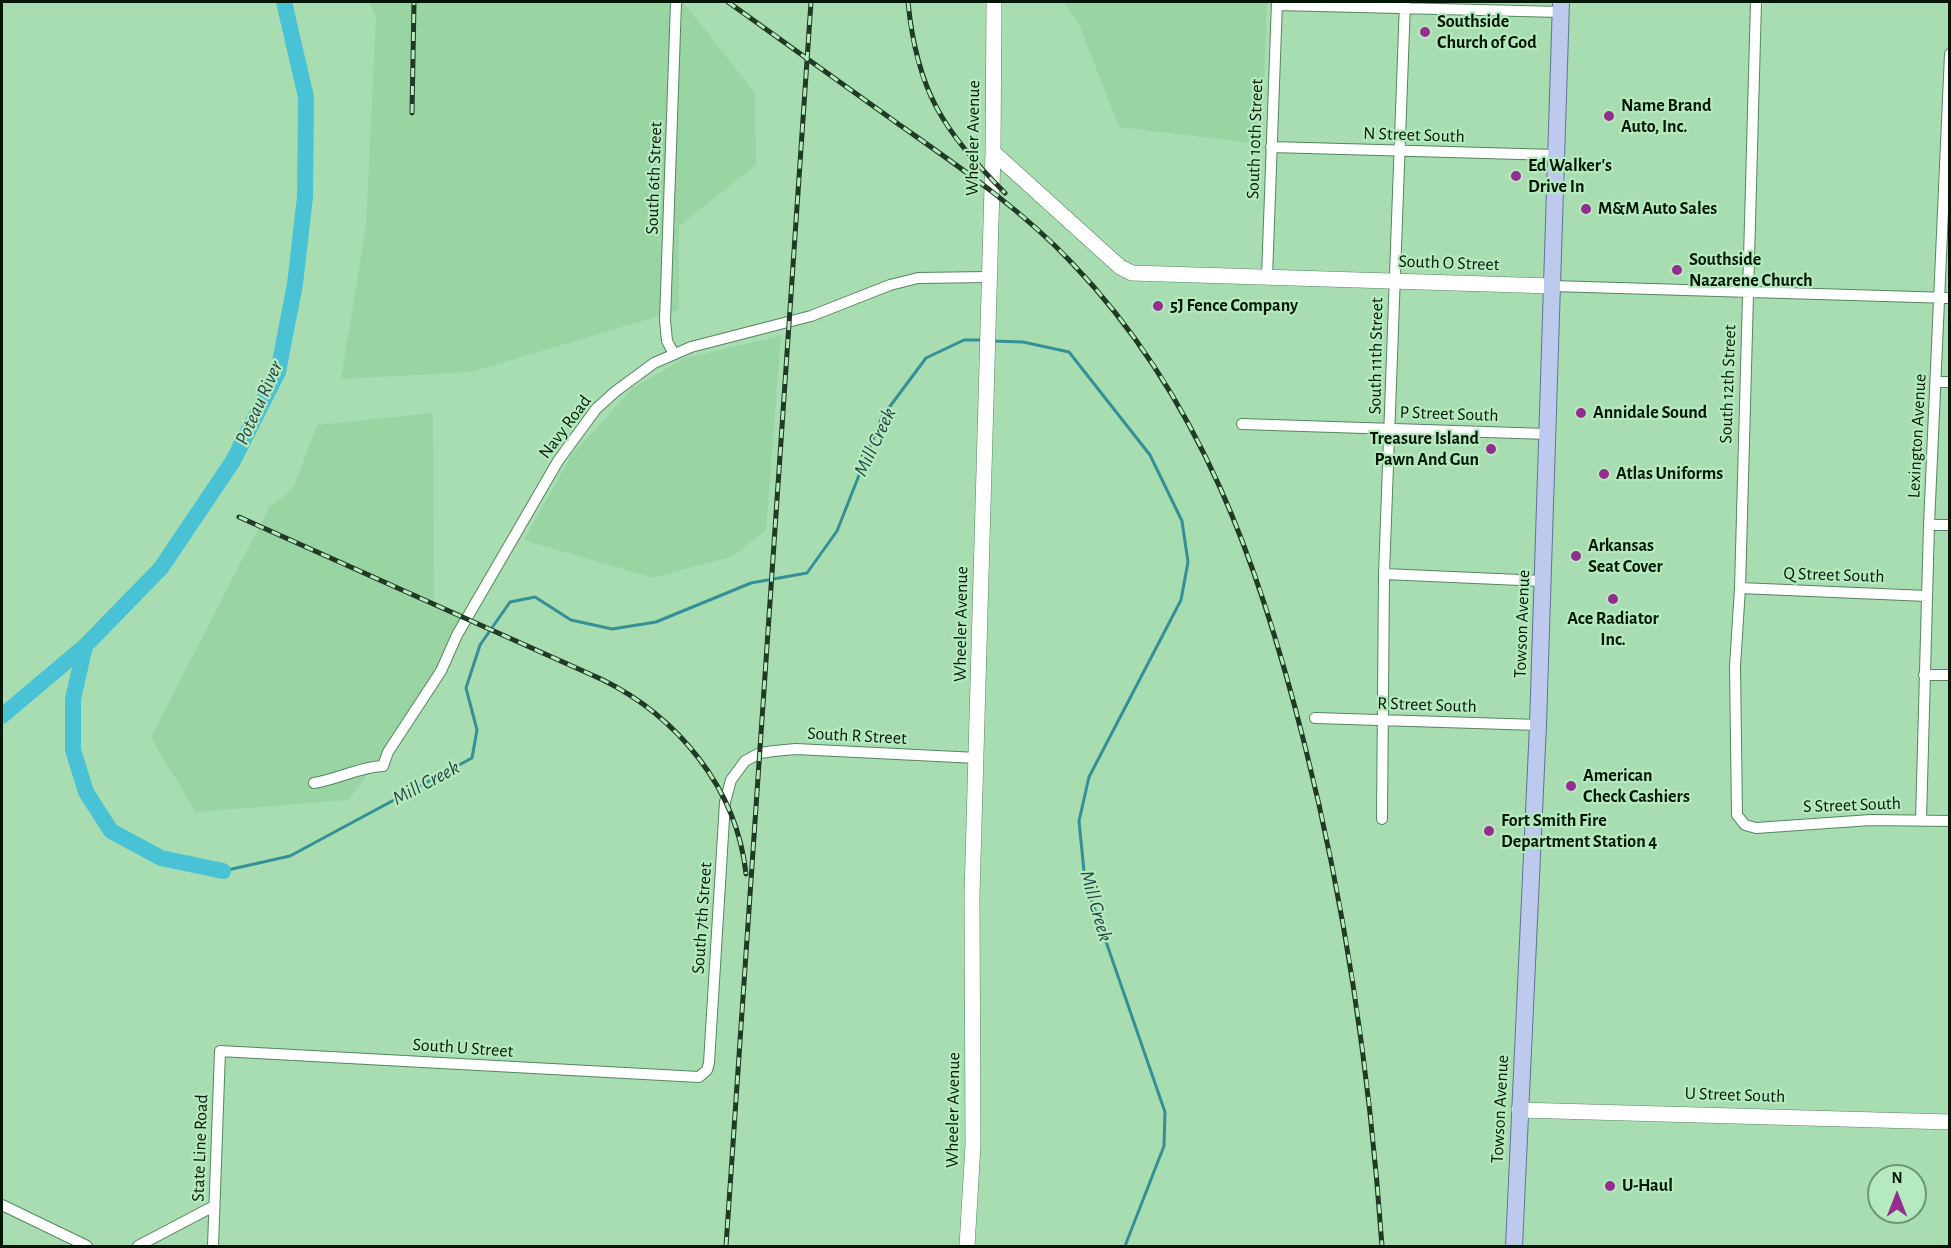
<!DOCTYPE html>
<style>
body{margin:0}
#map{position:relative;width:1951px;height:1248px;overflow:hidden;background:#a8ddb1;font-family:"Alegreya Sans",sans-serif}
canvas{display:block}
.frame{position:absolute;inset:0;border:3px solid #031707;pointer-events:none}
.north{position:absolute;left:1867px;top:1164px;width:60px;height:60px;box-sizing:border-box;background:#b5eabe;border:2px solid #6e9675;border-radius:50%;rotate:0deg;font-size:16px;font-weight:700;line-height:24px;text-align:center;color:#031707}
.north::after{content:'';display:block;margin:auto;width:21px;height:27px;background:#952d91;clip-path:polygon(50% 0,100% 100%,50% 72%,0 100%)}
</style>
<div id="map">
<canvas width="1951" height="1248"></canvas>
<div class="frame"></div>
<div class="north">N</div>
</div>
<script>
const c = document.querySelector('canvas').getContext('2d');
c.lineJoin = 'round';
function fillPath(path, color) {
  c.fillStyle = color;
  c.fill(path, 'evenodd');
}
function strokePath(path, color, width, dash) {
  c.strokeStyle = color;
  c.lineWidth = width;
  c.lineCap = dash ? 'butt' : 'round';
  c.setLineDash(dash || []);
  c.stroke(path);
}
function label(font, color, halo, rows, align = 'center') {
  c.font = font + ' "Alegreya Sans",sans-serif';
  c.lineWidth = 4.5;
  c.setLineDash([]);
  c.textBaseline = 'middle';
  c.strokeStyle = halo;
  c.fillStyle = color;
  for (const [text, x, y, turn = 0] of rows) {
    c.save();
    c.translate(x, y);
    c.rotate((+turn || 0) * Math.PI / 180);
    c.textAlign = isNaN(turn) ? turn : align;
    if (halo) c.strokeText(text, 0, 0);
    c.fillText(text, 0, 0);
    c.restore();
  }
}
const built = new Path2D(`
 M 370,2 L 683,2 L 755,93 L 756,165 L 679,226 L 679,310 L 471,372 L 341,379 L 366,226 L 376,18 Z
 M 1063,2 L 1267,2 L 1262,136 L 1252,143 L 1119,127 L 1079,24 Z
 M 781,336 L 766,530 L 733,556 L 653,578 L 524,540 L 571,456 L 633,388 L 685,358 Z
 M 433,413 L 434,604 L 466,614 L 416,713 L 348,800 L 196,812 L 151,738 L 269,507 L 293,489 L 317,425 Z`);
const stream = new Path2D(`
 M 992,341 L 1023,342 L 1069,352 L 1150,455 L 1182,521 L 1188,562 L 1181,600 L 1089,777 L 1079,821 L 1085,881 L 1165,1112 L 1164,1146 L 1125,1246
 M 223,871 L 290,856 L 472,758 L 477,730 L 466,688 L 480,645 L 510,602 L 535,597 L 571,620 L 612,629 L 656,622 L 751,583 L 807,573 L 837,531 L 882,417 L 926,358 L 964,340 L 982,340`);
const river = new Path2D(`
 M 85,646 L 73,699 L 73,750 L 86,792 L 111,831 L 161,858 L 223,871
 M 2,716 L 85,646 L 161,568 L 233,461 L 278,372 L 295,284 L 305,197 L 306,97 L 284,2`);
const street = new Path2D(`
 M 1756,2 L 1740,588 L 1735,666 L 1737,815 L 1745,825 L 1756,828 L 1871,820 L 1950,821
 M 1277,5 L 1561,12
 M 1271,147 L 1556,155
 M 1267,277 L 1277,2
 M 1552,286 L 1950,298
 M 674,354 L 667,341 L 665,320 L 676,2
 M 1937,382 L 1950,382
 M 1242,424 L 1547,434
 M 1929,525 L 1950,525
 M 1384,574 L 1543,581
 M 1740,588 L 1927,596
 M 1924,675 L 1950,675
 M 1315,718 L 1538,725
 M 314,783 C 338,779 359,767 383,766 L 388,752 L 441,671 L 457,635 L 558,461 L 596,409 L 616,391 L 654,363 L 691,347 L 811,316 L 890,285 L 918,278 L 988,277
 M 1382,819 L 1384,574 L 1405,2
 M 1921,820 L 1929,525 L 1950,54
 M 2,1205 L 87,1246
 M 138,1246 L 214,1206
 M 213,1246 L 220,1051 L 699,1077 L 707,1070 L 709,1063 L 725,802 L 731,780 L 745,761 L 760,753 L 774,751 L 796,749 L 977,758`);
const secondary = new Path2D(`
 M 993,152 L 1120,267 L 1132,273 L 1552,286
 M 1519,1110 L 1950,1122
 M 967,1246 L 973,1145 L 972,895 L 993,152 L 994,2`);
const primary = new Path2D(`
 M 1514,1246 L 1538,725 L 1561,2`);
const rail = new Path2D(`
 M 728,2 C 784,42 841,83 897,123 C 958,166 1020,208 1072,263 C 1202,399 1260,567 1305,746 C 1347,913 1370,1076 1382,1246
 M 908,2 C 917,92 943,130 1005,193
 M 412,113 L 414,2
 M 239,517 L 601,679 C 677,716 737,788 746,874
 M 726,1246 L 811,2`);
const markers = [
 [1425,32,6,"#952d91"],
 [1609,116,6,"#952d91"],
 [1516,176,6,"#952d91"],
 [1586,209,6,"#952d91"],
 [1677,270,6,"#952d91"],
 [1158,306,6,"#952d91"],
 [1581,413,6,"#952d91"],
 [1491,449,6,"#952d91"],
 [1604,474,6,"#952d91"],
 [1576,556,6,"#952d91"],
 [1613,599,6,"#952d91"],
 [1571,786,6,"#952d91"],
 [1489,831,6,"#952d91"],
 [1610,1186,6,"#952d91"]
];
const poiNames = [
 ["Southside",1437,22],
 ["Church of God",1437,43],
 ["Name Brand",1621,106],
 ["Auto, Inc.",1621,127],
 ["Ed Walker's",1528,166],
 ["Drive In",1528,187],
 ["M&M Auto Sales",1598,209],
 ["Southside",1689,260],
 ["Nazarene Church",1689,281],
 ["5J Fence Company",1170,306],
 ["Annidale Sound",1593,413],
 ["Treasure Island",1479,439,"right"],
 ["Pawn And Gun",1479,460,"right"],
 ["Atlas Uniforms",1616,474],
 ["Arkansas",1588,546],
 ["Seat Cover",1588,567],
 ["Ace Radiator",1613,619,"center"],
 ["Inc.",1613,640,"center"],
 ["American",1583,776],
 ["Check Cashiers",1583,797],
 ["Fort Smith Fire",1501,821],
 ["Department Station 4",1501,842],
 ["U-Haul",1622,1186]
];
const streetNames = [
 ["N Street South",1414,135,2],
 ["Wheeler Avenue",973,138,-89],
 ["South 10th Street",1255,139,-88],
 ["South 6th Street",654,178,-88],
 ["South O Street",1449,263,2],
 ["South 11th Street",1376,356,-89],
 ["South 12th Street",1728,384,-88],
 ["P Street South",1449,414,2],
 ["Navy Road",565,427,-53],
 ["Lexington Avenue",1917,436,-87],
 ["Q Street South",1834,575,2],
 ["Wheeler Avenue",961,624,-89],
 ["Towson Avenue",1522,624,-88],
 ["R Street South",1427,705,2],
 ["South R Street",857,736,3],
 ["S Street South",1852,805,-2],
 ["South 7th Street",702,918,-86],
 ["South U Street",463,1048,4],
 ["U Street South",1735,1095,2],
 ["Towson Avenue",1500,1109,-87],
 ["Wheeler Avenue",953,1110,-89],
 ["State Line Road",200,1148,-88]
];
const waterNames = [
 ["Poteau River",259,403,-66],
 ["Mill Creek",875,442,-65],
 ["Mill Creek",426,783,-28],
 ["Mill Creek",1096,906,74]
];
fillPath(built, '#99d4a3');
strokePath(stream, '#358f97', 3);
strokePath(river, '#4ac2d5', 16);
strokePath(street, '#54865e', 12);
strokePath(secondary, '#54865e', 16);
strokePath(primary, '#5f7495', 18);
strokePath(street, '#fff', 10);
strokePath(secondary, '#fff', 15);
strokePath(primary, '#bdcaee', 16);
strokePath(rail, '#203a25', 5);
strokePath(rail, '#b5eabe', 3, [9]);
for (const [x, y, r, color] of markers) {
  const dot = new Path2D();
  dot.arc(x, y, r, 0, 2 * Math.PI);
  c.fillStyle = color;
  c.fill(dot);
  strokePath(dot, '#b5eabe', 2);
}
label('bold 18px', '#031707', '#b5eabe', poiNames, 'left');
label('18px', '#031707', '#b5eabe', streetNames);
label('italic 20px', '#284247', '#b5eabe', waterNames);
</script>
